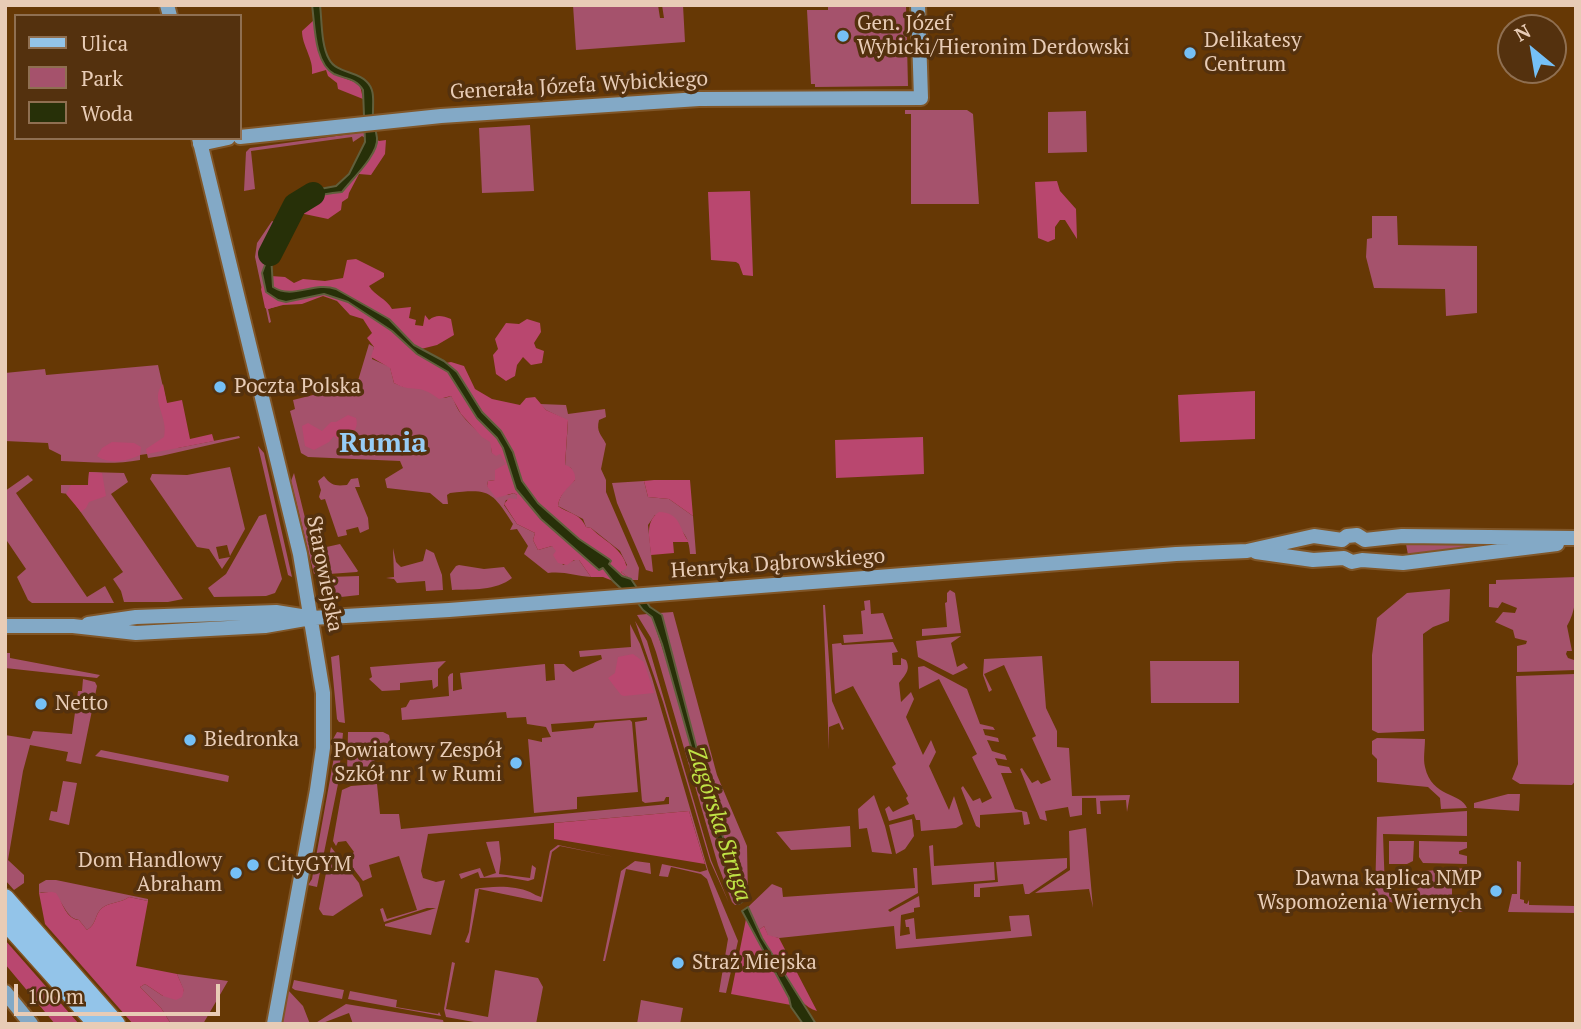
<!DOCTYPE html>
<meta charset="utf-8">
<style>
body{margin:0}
#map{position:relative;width:1581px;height:1029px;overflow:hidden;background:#663805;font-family:"PT Serif",serif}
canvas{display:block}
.frame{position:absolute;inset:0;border:7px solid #e8ccb6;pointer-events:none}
.legend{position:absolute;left:14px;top:14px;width:228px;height:126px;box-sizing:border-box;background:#54310e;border:2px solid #8f6f51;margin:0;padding:9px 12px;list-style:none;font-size:21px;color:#e8ccb6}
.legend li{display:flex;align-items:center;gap:14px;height:35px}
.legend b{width:35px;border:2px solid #8f6f51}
.north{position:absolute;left:1497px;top:14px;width:70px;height:70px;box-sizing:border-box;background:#54310e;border:2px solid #8f6f51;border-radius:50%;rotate:330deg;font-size:19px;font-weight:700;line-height:28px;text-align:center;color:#e8ccb6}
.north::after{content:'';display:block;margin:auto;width:24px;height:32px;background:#75c0f6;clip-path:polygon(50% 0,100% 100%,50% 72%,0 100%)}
.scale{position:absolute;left:14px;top:984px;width:206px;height:32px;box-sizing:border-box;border:4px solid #e8ccb6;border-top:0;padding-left:9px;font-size:21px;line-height:24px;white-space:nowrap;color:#e8ccb6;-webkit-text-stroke:5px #54310e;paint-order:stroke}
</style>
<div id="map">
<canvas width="1581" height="1029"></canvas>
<div class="frame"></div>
<ul class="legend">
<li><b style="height:9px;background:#93c4e9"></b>Ulica</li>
<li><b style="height:19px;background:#a5526c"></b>Park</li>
<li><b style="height:19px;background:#273008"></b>Woda</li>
</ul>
<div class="north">N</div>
<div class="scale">100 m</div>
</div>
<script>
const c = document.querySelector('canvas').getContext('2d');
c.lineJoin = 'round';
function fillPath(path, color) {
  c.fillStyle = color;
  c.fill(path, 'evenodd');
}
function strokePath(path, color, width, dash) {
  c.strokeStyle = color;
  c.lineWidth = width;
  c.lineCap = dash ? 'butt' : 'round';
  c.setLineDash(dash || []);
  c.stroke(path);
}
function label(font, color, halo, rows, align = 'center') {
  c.font = font + ' "PT Serif",serif';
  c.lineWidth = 7;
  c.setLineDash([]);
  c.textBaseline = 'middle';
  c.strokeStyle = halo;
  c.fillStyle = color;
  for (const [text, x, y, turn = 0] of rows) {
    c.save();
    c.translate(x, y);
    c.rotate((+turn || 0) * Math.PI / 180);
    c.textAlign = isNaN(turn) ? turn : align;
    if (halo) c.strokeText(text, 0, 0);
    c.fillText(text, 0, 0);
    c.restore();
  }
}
const green = new Path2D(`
 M 573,5 L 658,5 L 660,18 L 664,18 L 662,5 L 683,5 L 685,42 L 576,50 Z
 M 828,5 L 906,5 L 908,86 L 815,87 L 815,84 L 811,84 L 807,10 L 828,10 Z
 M 905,110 L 967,110 L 973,114 L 979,204 L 911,204 L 911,114 L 905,114 Z
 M 1086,111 L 1087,152 L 1048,153 L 1048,112 Z
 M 530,125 L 534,191 L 482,193 L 479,128 Z
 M 365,132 L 365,138 L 362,136 L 353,142 L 352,137 L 251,151 L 255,189 L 244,191 L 246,152 L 250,148 Z
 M 1372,216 L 1397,216 L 1398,245 L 1477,246 L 1477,313 L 1446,316 L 1445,289 L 1374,288 L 1366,257 L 1367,239 L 1372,238 Z
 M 272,221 L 280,224 L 279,229 L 264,262 L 278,306 L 268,309 L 271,322 L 269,323 L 255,257 L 257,243 Z
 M 369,344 L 374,347 L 372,359 L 390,367 L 394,383 C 405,389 412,386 424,389 C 435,391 438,402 451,396 C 455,401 455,405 459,411 C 467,423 480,433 491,442 L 492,453 L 501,454 L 507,464 L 495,480 L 488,481 L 487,486 L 508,495 L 514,493 L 517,495 L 517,499 L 506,500 L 504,505 L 517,524 L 535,533 L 533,540 L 538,550 L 552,546 L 555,547 L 563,565 L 575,560 L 579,560 L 591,577 C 576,576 564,571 548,573 L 524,554 L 528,546 L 517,529 L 510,530 L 513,524 C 491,490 489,489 450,493 L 447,495 L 448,504 L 443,504 L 430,493 L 387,488 L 385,479 L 403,468 L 400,461 L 308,457 L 301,453 L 290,411 L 295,409 L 293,400 L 357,384 Z
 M 158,365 L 177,448 L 239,436 L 240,438 L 161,456 L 148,458 L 147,454 L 140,455 L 140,460 C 114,465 87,462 61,461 L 61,455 L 49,449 L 48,443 L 5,441 L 5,373 L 45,369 L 46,375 Z
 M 540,404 L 566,405 L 568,414 L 605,409 L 606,417 L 599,420 C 596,432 601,434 606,444 L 601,469 L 606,480 L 606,492 L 639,568 L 638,580 L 632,580 L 621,572 L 627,565 L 620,551 L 591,528 L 586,527 L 583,519 L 558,506 C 559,496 567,486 575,480 L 571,468 L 565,466 L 568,421 L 546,410 Z
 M 258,446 L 264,453 L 292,577 L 288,575 Z
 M 230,467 L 245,529 L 230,556 L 227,545 L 216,547 L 219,559 L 230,557 L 222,569 L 209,549 L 197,547 L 150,479 L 152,474 L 187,475 Z
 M 89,472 L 124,473 L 128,482 L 111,494 L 183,599 L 168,602 L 124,602 L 121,591 L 113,579 L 123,572 L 68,494 L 61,493 L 61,485 L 88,485 Z
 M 294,473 L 318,571 L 314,574 L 291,481 Z
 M 28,475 L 33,480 L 16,493 L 87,597 L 105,586 L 114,603 L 32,603 L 28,600 L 17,577 L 26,569 L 5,538 L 5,491 Z
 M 324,476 C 331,486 336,486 347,485 L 351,479 L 358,478 L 360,487 L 355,487 L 368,518 L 369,529 L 360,533 L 358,527 L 346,530 L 347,535 L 338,537 L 325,499 L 321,500 L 319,497 L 321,490 L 318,481 Z
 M 644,481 L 648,497 L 669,499 L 693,516 L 696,554 L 690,554 C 689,529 675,525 655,515 L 648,525 L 653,572 L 646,570 L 617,503 L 612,483 Z
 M 266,514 L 282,579 L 275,593 L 266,596 L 214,597 L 208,588 L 226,574 L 259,516 Z
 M 1532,541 L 1408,555 L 1406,544 Z
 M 340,544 L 358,571 L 357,572 L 329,574 L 322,548 Z
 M 393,548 L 396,562 L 401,567 L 423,561 L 426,549 L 434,553 L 442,575 L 443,590 L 426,591 L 425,581 L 397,583 L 394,579 L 386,578 L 394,577 Z
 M 459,565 L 484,569 L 504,567 L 512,578 C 496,591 472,589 452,590 L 450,574 L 456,566 Z
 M 359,576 L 359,595 L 341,597 L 333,593 L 329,577 Z
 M 1576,577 C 1576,594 1576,611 1567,626 L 1572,651 L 1567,651 L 1566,654 L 1568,658 L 1574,660 L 1576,670 L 1517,672 L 1517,646 L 1526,644 L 1527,641 L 1515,638 L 1513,630 L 1495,622 L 1503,612 L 1515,613 L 1517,608 L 1502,602 L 1498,608 L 1489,607 L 1489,584 L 1496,584 L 1496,580 Z
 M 1450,589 L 1449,621 L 1433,627 L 1423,634 L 1424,731 L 1378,733 L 1372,730 L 1372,655 L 1377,618 L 1407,593 Z
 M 950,590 L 955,593 L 961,633 L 922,636 L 922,629 L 947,627 L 945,603 L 947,602 L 947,593 Z
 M 870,600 L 871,614 L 883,613 L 893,639 L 844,643 L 843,635 L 863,634 L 861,611 L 865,610 L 864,601 Z
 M 823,605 L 825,605 L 832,701 L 844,729 L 842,730 L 839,723 L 829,727 L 829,750 Z
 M 673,612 L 717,775 L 747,846 L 748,897 L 745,900 L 728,854 L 700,761 L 662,615 L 659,613 Z
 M 647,614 L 652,617 L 670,671 L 721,857 L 739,904 L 735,905 L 732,902 L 718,865 L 656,652 L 651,638 L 637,615 Z
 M 635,621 L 647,641 L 711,860 L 729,903 L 710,861 L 663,702 Z
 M 630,624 L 640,644 L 652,678 L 708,870 L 738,941 L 726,993 L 719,992 L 728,939 L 707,879 L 701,874 L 671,867 L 668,877 L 659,876 L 662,864 L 700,872 L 707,870 L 689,811 L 428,834 L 421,871 L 423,878 L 436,882 L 445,880 L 431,935 L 385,926 L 385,924 L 436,908 L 427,908 L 384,922 L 380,909 L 383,908 L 387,919 L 417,910 L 399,856 L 369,865 L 372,877 L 363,881 L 346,859 L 354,852 L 346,841 L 338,842 L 336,846 L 333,841 L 342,790 L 351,786 L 377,784 L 380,814 L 399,814 L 401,829 L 669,804 L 669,797 L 666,797 L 664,801 L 645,803 L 642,801 L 635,722 L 647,720 L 647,717 L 551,724 L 552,732 L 593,728 L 595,723 L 630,720 L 632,722 L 638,792 L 577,797 L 577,809 L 534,813 L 528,739 L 542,742 L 542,738 L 551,737 L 546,727 L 527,724 L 526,717 L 507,718 L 506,712 L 402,720 L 401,708 L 406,707 L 410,700 L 449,696 L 448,677 L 450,674 L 453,673 L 453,691 L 462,689 L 460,673 L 545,664 L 546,681 L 555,680 L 554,664 L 564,664 L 573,672 L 602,659 L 601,655 L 580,657 L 579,651 L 631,647 Z
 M 961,636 L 951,643 L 957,667 L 964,663 L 968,668 L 953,675 L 918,657 L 916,641 Z
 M 893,642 L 898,652 L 892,653 L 893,665 L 901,665 L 901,658 L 906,660 C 911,670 905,675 899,683 L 901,702 L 911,692 L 914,699 L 906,717 L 923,755 L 931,740 L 936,752 L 929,766 L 949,810 L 954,796 L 963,824 L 956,828 L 921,831 L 920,820 L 916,820 L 914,814 L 889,821 L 885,809 L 889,806 L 893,812 L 909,804 L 906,798 L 908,796 L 892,767 L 896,764 L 853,686 L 835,694 L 832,644 L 841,643 L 842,645 Z
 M 5,653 L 10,653 L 10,658 L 100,675 L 97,678 L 5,668 Z
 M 339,655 L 345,723 L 339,722 L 337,719 L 331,657 Z
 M 1042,656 L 1046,708 L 1057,731 L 1057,747 L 1069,748 L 1072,796 L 1130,795 L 1127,812 L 1126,800 L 1100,801 L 1101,814 L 1097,814 L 1096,798 L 1082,798 L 1082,815 L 1070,817 L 1068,807 L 1045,811 L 1047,821 L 1040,819 L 1020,769 L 1022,768 L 1032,783 L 1038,780 L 1041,784 L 1051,780 L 1032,738 L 1036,736 L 1004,665 L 984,674 L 992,690 L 989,692 L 983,675 L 984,659 Z
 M 446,661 L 438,669 L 438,686 L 433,689 L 432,680 L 400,683 L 400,690 L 382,691 L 369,679 L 372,677 L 370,667 Z
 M 1150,661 L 1239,661 L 1239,703 L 1151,703 Z
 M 924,666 L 967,689 L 980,724 L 993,727 L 995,730 L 983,729 L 985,735 L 998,738 L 999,742 L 987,740 L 992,751 L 1005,755 L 1007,760 L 995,758 L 998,765 L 1009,767 L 1012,773 L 1001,773 L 1015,809 L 1027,812 L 1030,824 L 1024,825 L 1022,812 L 980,815 L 980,828 L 976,826 L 961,788 L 963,786 L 973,801 L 980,798 L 982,803 L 992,798 L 972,757 L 977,754 L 939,679 L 919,689 L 918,667 Z
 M 1575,674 L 1576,780 L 1572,785 L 1520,784 L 1512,779 L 1518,764 L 1516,676 Z
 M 83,679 L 95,682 L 97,686 L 81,764 L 66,761 L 68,752 L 30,745 L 23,771 L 8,860 L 24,875 L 24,883 L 14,890 L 5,880 L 5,735 L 30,739 L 33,731 L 72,734 L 78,691 L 82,691 Z
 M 337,732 L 343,733 L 338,784 L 317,887 L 308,885 L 312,879 L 336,746 L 332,741 Z
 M 348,732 L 383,732 L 389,735 L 390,740 L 388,745 L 373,747 L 376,776 L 353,778 L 347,772 Z
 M 1377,738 L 1425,739 C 1425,748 1423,759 1425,767 C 1432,798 1461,792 1467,808 L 1441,809 L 1440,798 L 1428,787 L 1377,782 L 1377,759 L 1372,754 L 1372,741 Z
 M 101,750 L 226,775 L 229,776 L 228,782 L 95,756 Z
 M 63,781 L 77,783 L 69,825 L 49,820 L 51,811 L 57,812 Z
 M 1508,794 L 1520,794 L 1519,811 L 1474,808 L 1474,803 Z
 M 874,795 L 885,826 L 892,854 L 872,852 L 867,828 L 859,829 L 858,809 Z
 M 1467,811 L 1467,836 L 1383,834 L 1385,891 L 1420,904 L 1466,905 L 1466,912 L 1418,911 L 1375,897 L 1377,817 Z
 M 912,819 L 914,836 L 905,849 L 896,854 L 889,825 Z
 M 850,826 L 851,847 L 791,850 L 776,832 Z
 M 1086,828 L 1093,908 L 1089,889 L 1035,893 L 1070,870 L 1069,831 Z
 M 499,841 L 501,859 L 499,874 L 530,878 L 532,865 L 536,868 L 534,879 L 528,881 L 506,877 L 480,878 L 478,872 L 461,879 L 459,874 L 480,868 L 484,877 L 496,873 L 486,842 Z
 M 1389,841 L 1414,841 L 1413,861 L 1407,864 L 1389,864 Z
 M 1419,841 L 1467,842 L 1467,848 L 1459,851 L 1459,854 L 1467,856 L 1467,864 L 1423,863 L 1419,857 Z
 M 558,845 L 615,857 L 560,846 L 552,852 L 542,902 L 479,889 L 469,943 L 465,942 L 469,932 L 475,889 C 491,886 514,885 530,892 C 534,894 537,896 541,897 L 550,851 Z
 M 933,845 L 934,866 L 994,862 L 995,880 L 932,885 L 929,846 Z
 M 331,847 L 359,883 L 363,896 L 333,916 L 323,915 L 319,909 Z
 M 1067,858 L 1067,868 L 1029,894 L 1025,894 L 1023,884 L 980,888 L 980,897 L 974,897 L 974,884 L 998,882 L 996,862 Z
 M 635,861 L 650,863 L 651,874 L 626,869 L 605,961 L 603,961 L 621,871 Z
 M 1517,861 L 1521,862 L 1520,899 L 1524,900 L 1524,903 L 1527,904 L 1529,900 L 1529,905 L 1576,906 L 1576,913 L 1508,912 L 1512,894 L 1517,894 Z
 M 913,868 L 917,868 L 918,893 L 888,910 L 890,912 L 919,896 L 920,907 L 914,908 L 914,912 L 901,915 L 900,936 L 910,934 L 909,927 L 906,927 L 905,920 L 914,918 L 916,939 L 1011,931 L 1009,916 L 1029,915 L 1032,936 L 896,949 L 894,926 L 779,938 L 768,936 L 764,926 L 759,930 L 748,907 L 772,884 L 782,888 L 783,897 L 915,888 Z
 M 1467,868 L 1467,881 L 1452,882 L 1452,898 L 1421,898 L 1417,893 L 1418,880 L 1424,871 Z
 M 46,880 L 56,880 L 148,899 L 148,901 L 129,897 C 121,903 110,902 102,908 C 94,915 97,924 87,930 L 79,920 C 61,918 65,889 39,893 L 39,884 Z
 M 452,962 L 455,963 L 446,1009 L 488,1017 L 495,970 L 538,978 L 543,987 L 536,1024 L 485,1024 L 446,1017 L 444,1009 Z
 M 177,974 L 228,981 L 203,1024 L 171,1024 L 161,1008 L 140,987 L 145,984 L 163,996 L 184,991 Z
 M 294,980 L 344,990 L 342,999 L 295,990 L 292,988 Z
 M 288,990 L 303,1006 L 310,1024 L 282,1024 Z
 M 350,991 L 397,1000 L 396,1007 L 438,1014 L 439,1012 L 441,1016 L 348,999 Z
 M 641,1000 L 683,1008 L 680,1024 L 637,1024 Z
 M 346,1004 L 443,1020 L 444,1024 L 353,1024 L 349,1013 L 320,1024 L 314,1024 Z`);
const forest = new Path2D(`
 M 314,20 C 317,39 317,61 334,73 C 341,79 352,79 360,85 L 363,99 L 338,89 L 337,83 L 328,76 L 326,70 L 312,74 C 314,59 302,46 302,31 Z
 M 376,139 L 379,141 L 386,140 L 385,154 L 371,175 L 359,174 L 349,193 L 348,198 L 342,202 L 341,210 L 328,219 L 295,212 C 307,196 324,194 342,192 L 375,150 Z
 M 1057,181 L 1060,191 L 1076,209 L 1077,239 L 1065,220 L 1060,220 L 1055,227 L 1055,239 L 1048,242 L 1038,238 L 1035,182 Z
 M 750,191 L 753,276 L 743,275 L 739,264 L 736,262 L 711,260 L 708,192 Z
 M 356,259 L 384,273 L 384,277 L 369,286 C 375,296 386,298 392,309 L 411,307 L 409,318 L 416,320 L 415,325 L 423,326 L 425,315 L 429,320 C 437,314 442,316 451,319 L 454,335 L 437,345 L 421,349 L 414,345 L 389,319 L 336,289 C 315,282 296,298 275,289 L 271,283 L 271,276 L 285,277 L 294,283 L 303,279 L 325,281 L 343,278 L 347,260 Z
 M 264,283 L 266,292 L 278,300 L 286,302 L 324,294 L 348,302 L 392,331 L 417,354 L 448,372 L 477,418 L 497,438 L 503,448 L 516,490 L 541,519 L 603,568 L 613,581 L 603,577 L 591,577 L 579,560 L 574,560 L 567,565 L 558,563 L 553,555 L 556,551 L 552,546 L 538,550 L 533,540 L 535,533 L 517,524 L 504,504 L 509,498 L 517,499 L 517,495 L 514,493 L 496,498 L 487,486 L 488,481 L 495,480 L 495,470 L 506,464 L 500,454 L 496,456 L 492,453 L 490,442 L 482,437 L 461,414 L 451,396 L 439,399 C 418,382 413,394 394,383 L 390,368 L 371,357 L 374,347 L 367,338 L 372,333 L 363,319 L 350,315 L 337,301 L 323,296 L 302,304 L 283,305 L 268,309 L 265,308 L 261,289 Z
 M 527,319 L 540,323 L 541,332 L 534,343 L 536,348 L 544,351 L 542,363 L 531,365 L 523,357 L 517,365 L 515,376 L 506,381 L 496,374 L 493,355 L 498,349 L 495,339 L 506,323 L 519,324 Z
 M 451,362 L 464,366 L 475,389 L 492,399 L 520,405 L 526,398 L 535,397 L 546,410 L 568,420 L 565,465 C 572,466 576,474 575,480 C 568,488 559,495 558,506 C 569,514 580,513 586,527 L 591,528 C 605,542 623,548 627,568 L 621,572 L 632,580 L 623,576 L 608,564 L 609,559 L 579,539 L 538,503 L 522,481 L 513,452 L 501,431 L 487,419 L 457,372 L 446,363 Z
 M 163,384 L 167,403 L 182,400 L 190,439 L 212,434 L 214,441 L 147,454 L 146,449 L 164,437 C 169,417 149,399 163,384 Z
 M 1255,391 L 1255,439 L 1180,442 L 1178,395 Z
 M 348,415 L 356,418 C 359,428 353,432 347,439 L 338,439 L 334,436 L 329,442 L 314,450 L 305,446 L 302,426 L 308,423 L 322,431 L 331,422 L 336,422 Z
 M 923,437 L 924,474 L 836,478 L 835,440 Z
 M 112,442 L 134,443 L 141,447 L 140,455 C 127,461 109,465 97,456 L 102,448 Z
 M 89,472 L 102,473 L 106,496 L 89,502 L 86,508 L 81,512 L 66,494 L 71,485 L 88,485 Z
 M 654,480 L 690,480 L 693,516 L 669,499 L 648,497 L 644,481 Z
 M 659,512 C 681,513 678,527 689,542 L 673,542 L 674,553 L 651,555 C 650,539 644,522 659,512 Z
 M 633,654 L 644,662 L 654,693 L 624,696 L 621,695 L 608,678 L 615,673 L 618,657 Z
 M 689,811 L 705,864 L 554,839 L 554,823 Z
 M 52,892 L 56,893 C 63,903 66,919 79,920 L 87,930 C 97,924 94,915 102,908 C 110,902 121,903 129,897 L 148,901 L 136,966 L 177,974 L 184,990 L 182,997 L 176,1000 L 163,996 L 145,984 L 140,987 L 161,1008 L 171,1024 L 133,1024 L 45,924 L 39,893 Z
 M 746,919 L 789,998 L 791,1005 L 731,994 Z
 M 764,926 L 768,935 L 779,938 L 817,1011 C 795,1006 773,958 762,938 L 759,930 Z
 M 5,940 L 79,1024 L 55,1024 L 5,964 Z`);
const water = new Path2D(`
 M 312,5 L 320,5 C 322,21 321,45 329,59 C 336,73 356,71 366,81 C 375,89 373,100 373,111 C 372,121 376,129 377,138 C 379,154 352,179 342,192 C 323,194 303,196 294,216 L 284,214 L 302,194 L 309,191 L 336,186 L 349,174 L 365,142 L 363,90 C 356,78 345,79 334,74 C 314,63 315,25 312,5 Z
 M 280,224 L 289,225 L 271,255 L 273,287 C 293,300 314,281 336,289 L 389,319 L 414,345 L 444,361 L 457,372 L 482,412 L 501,431 L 513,452 L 522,481 L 538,503 L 579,539 L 609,559 L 611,561 L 609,564 L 622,576 L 631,579 L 650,607 L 662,615 L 700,761 L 728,854 L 745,900 L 739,904 L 727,874 L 662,644 L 652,617 L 643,610 L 634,598 L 631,598 L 613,581 L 603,568 L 599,570 L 541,519 L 516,489 L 503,448 L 497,438 L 477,418 L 448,372 L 417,354 L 392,331 L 348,302 L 324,294 L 286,302 L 278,300 L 266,292 L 262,273 Z
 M 748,907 L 762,938 L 816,1024 L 803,1024 L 791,1007 L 789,998 L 742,911 Z`);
const river = new Path2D(`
 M 270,254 L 295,205 L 313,194`);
const secondary = new Path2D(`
 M 167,5 L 170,16
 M 240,137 L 441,116 L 699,99 L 921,98 L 918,5
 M 199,138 L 300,554 L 323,693 L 323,748 L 317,790 L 274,1024
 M 200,144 L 228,138
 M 1256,552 L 1313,560 L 1344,558 L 1352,562 L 1362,560 L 1403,563 L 1557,544
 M 88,624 L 136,617 L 276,612 L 301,616
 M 5,626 L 73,626 L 136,633 L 265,626 L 311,618 L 449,610 L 1176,554 L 1247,551 L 1314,536 L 1342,540 L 1347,536 L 1357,535 L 1365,540 L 1402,536 L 1576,538
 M 5,992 L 31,1024`);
const primary = new Path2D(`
 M 5,898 L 116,1024
 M 5,921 L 97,1024`);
const markers = [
 [843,36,7,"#75c0f6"],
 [1190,53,7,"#75c0f6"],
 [220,387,7,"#75c0f6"],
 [41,704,7,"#75c0f6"],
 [190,740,7,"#75c0f6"],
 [516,763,7,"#75c0f6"],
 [253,865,7,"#75c0f6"],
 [236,873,7,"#75c0f6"],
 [1496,891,7,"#75c0f6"],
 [678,963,7,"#75c0f6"]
];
const poiNames = [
 ["Gen. Józef",857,24],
 ["Wybicki/Hieronim Derdowski",857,48],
 ["Delikatesy",1204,41],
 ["Centrum",1204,65],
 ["Poczta Polska",234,387],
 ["Netto",55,704],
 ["Biedronka",204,740],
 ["Powiatowy Zespół",502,751,"right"],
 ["Szkół nr 1 w Rumi",502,775,"right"],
 ["Dom Handlowy",222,861,"right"],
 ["Abraham",222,885,"right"],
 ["CityGYM",267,865],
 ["Dawna kaplica NMP",1482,879,"right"],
 ["Wspomożenia Wiernych",1482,903,"right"],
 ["Straż Miejska",692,963]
];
const streetNames = [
 ["Generała Józefa Wybickiego",579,86,-3],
 ["Henryka Dąbrowskiego",778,564,-4],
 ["Starowiejska",324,574,79]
];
const waterNames = [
 ["Zagórska Struga",719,824,72]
];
const districtNames = [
 ["Rumia",383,444]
];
fillPath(green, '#a5526c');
fillPath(forest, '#b9476f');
fillPath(water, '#273008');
strokePath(water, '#615f3c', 2);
strokePath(river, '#273008', 24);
strokePath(secondary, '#805628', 18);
strokePath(primary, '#805628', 21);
strokePath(secondary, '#83a9c6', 14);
strokePath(primary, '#93c4e9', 18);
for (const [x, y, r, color] of markers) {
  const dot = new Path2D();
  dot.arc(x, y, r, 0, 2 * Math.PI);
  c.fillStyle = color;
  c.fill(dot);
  strokePath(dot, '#54310e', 2.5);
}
label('21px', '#e8ccb6', '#54310e', poiNames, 'left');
label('21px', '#e8ccb6', '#54310e', streetNames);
label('italic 23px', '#bfe245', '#54310e', waterNames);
label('bold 28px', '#97cdf5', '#54310e', districtNames);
</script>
